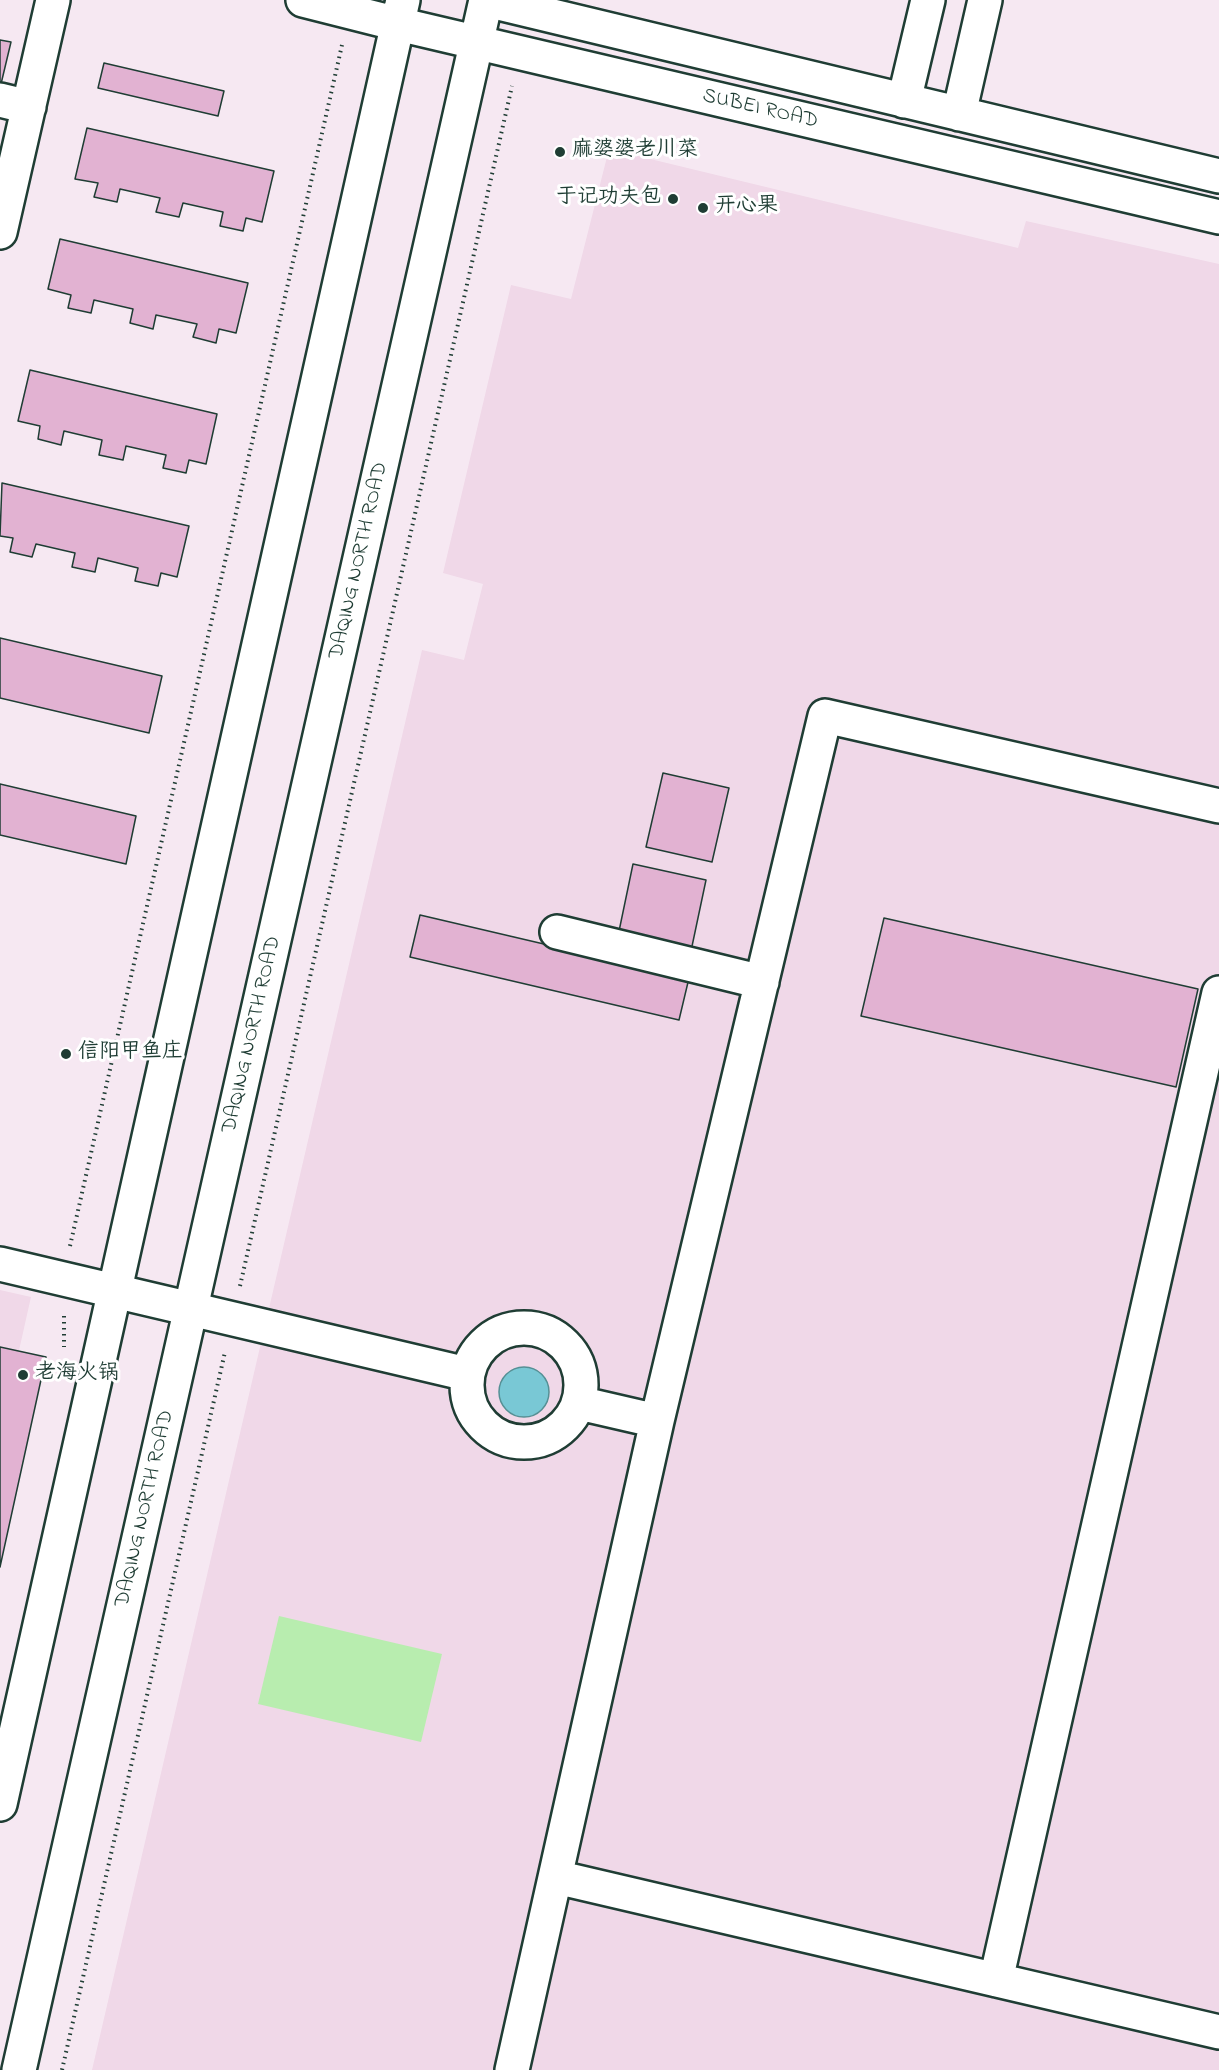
<!DOCTYPE html>
<meta charset="utf-8">
<style>
body{margin:0}
canvas{display:block;background:#f6e8f2}
</style>
<canvas width="1219" height="2070"></canvas>
<script>
const c = document.querySelector('canvas').getContext('2d');
c.lineJoin = 'round';
function fillPath(path, color) {
  c.fillStyle = color;
  c.fill(path, 'evenodd');
}
function strokePath(path, color, width, dash) {
  c.strokeStyle = color;
  c.lineWidth = width;
  c.lineCap = dash ? 'butt' : 'round';
  c.setLineDash(dash || []);
  c.stroke(path);
}
function label(font, color, halo, rows, align = 'center') {
  c.font = font + ' "Indie Flower","LXGW WenKai TC",sans-serif';
  c.lineWidth = 6;
  c.setLineDash([]);
  c.textBaseline = 'middle';
  c.strokeStyle = halo;
  c.fillStyle = color;
  for (const [text, x, y, turn = 0] of rows) {
    c.save();
    c.translate(x, y);
    c.rotate((+turn || 0) * Math.PI / 180);
    c.textAlign = isNaN(turn) ? turn : align;
    if (halo) c.strokeText(text, 0, 0);
    c.fillText(text, 0, 0);
    c.restore();
  }
}
const built = new Path2D(`
 M 609,149 L 1018,248 L 1026,221 L 1219,264 L 1219,2070 L 92,2070 L 422,650 L 464,660 L 483,584 L 443,573 L 511,285 L 571,299 Z
 M 0,1290 L 31,1297 L 0,1435 Z`);
const green = new Path2D(`
 M 279,1616 L 442,1654 L 421,1742 L 258,1704 Z`);
const water = new Path2D(`
 M499 1392a25 25 0 1 1 50 0a25 25 0 1 1-50 0Z`);
const building = new Path2D(`
 M 0,40 L 11,42 L 1,84 L 0,84 Z
 M 104,63 L 224,91 L 218,116 L 98,88 Z
 M 87,128 L 274,171 L 262,222 L 246,218 L 243,231 L 220,226 L 223,212 L 183,203 L 179,217 L 156,212 L 160,198 L 120,189 L 117,202 L 94,197 L 98,183 L 75,179 Z
 M 60,239 L 248,283 L 236,333 L 219,329 L 216,343 L 193,337 L 197,324 L 156,315 L 153,329 L 130,323 L 133,309 L 94,300 L 91,313 L 68,308 L 71,295 L 48,289 Z
 M 30,370 L 217,414 L 206,464 L 189,460 L 186,473 L 163,468 L 166,455 L 126,446 L 123,460 L 99,455 L 102,440 L 64,431 L 61,445 L 38,439 L 40,426 L 18,421 Z
 M 2,483 L 189,526 L 177,577 L 161,573 L 158,586 L 135,581 L 138,568 L 98,558 L 95,572 L 72,567 L 75,553 L 36,544 L 32,557 L 10,552 L 13,538 L 0,536 Z
 M 0,638 L 162,676 L 149,733 L 0,698 Z
 M 663,773 L 729,788 L 712,862 L 646,847 Z
 M 0,784 L 136,816 L 126,864 L 0,835 Z
 M 633,864 L 706,880 L 691,951 L 618,936 Z
 M 420,915 L 689,978 L 679,1020 L 410,957 Z
 M 884,918 L 1198,989 L 1176,1087 L 861,1016 Z
 M 0,1347 L 46,1357 L 0,1567 Z`);
const path = new Path2D(`
 M 70,1246 L 342,45
 M 240,1286 L 512,86
 M 64,1316 L 64,1347
 M 62,2070 L 225,1352`);
const minor = new Path2D(`
 M 486,0 L 1219,176
 M 398,24 L 1219,217
 M 0,100 L 29,107
 M 904,101 L 928,0
 M 959,114 L 985,0
 M 0,232 L 53,0
 M 557,932 L 762,982
 M 0,1264 L 467,1374
 M467 1385a57 57 0 1 1 114 0a57 57 0 1 1-114 0Z
 M 579,1403 L 657,1421
 M 556,1877 L 1219,2032
 M 996,1980 L 1219,993
 M 512,2070 L 657,1421 L 825,716 L 1219,806`);
const major = new Path2D(`
 M 303,0 L 398,24
 M 0,1804 L 403,0
 M 19,2070 L 486,0`);
const markers = [
 [560,152,6,"#1f3d34"],
 [673,199,6,"#1f3d34"],
 [703,208,6,"#1f3d34"],
 [66,1054,6,"#1f3d34"],
 [23,1375,6,"#1f3d34"]
];
const streetNames = [
 ["SUBEI ROAD",760,110,13],
 ["DAQING NORTH ROAD",360,561,-77],
 ["DAQING NORTH ROAD",253,1035,-77],
 ["DAQING NORTH ROAD",146,1509,-77]
];
const poiNames = [
 ["麻婆婆老川菜",572,152],
 ["于记功夫包",661,199,"right"],
 ["开心果",715,208],
 ["信阳甲鱼庄",78,1054],
 ["老海火锅",35,1375]
];
fillPath(built, '#f0d8e8');
fillPath(green, '#b8edaf');
fillPath(water, '#79c8d5');
strokePath(water, '#559095', 1.5);
fillPath(building, '#e2b2d2');
strokePath(building, '#1f3d34', 1.5);
strokePath(minor, '#1f3d34', 38);
strokePath(major, '#1f3d34', 38);
strokePath(path, '#1f3d34', 4, [1.5, 4.5]);
strokePath(minor, '#fff', 33);
strokePath(major, '#fff', 33);
for (const [x, y, r, color] of markers) {
  const dot = new Path2D();
  dot.arc(x, y, r, 0, 2 * Math.PI);
  c.fillStyle = color;
  c.fill(dot);
  strokePath(dot, '#fff', 2);
}
label('21px', '#1f3d34', '#fff', streetNames);
label('21px', '#1f3d34', '#fff', poiNames, 'left');
</script>
